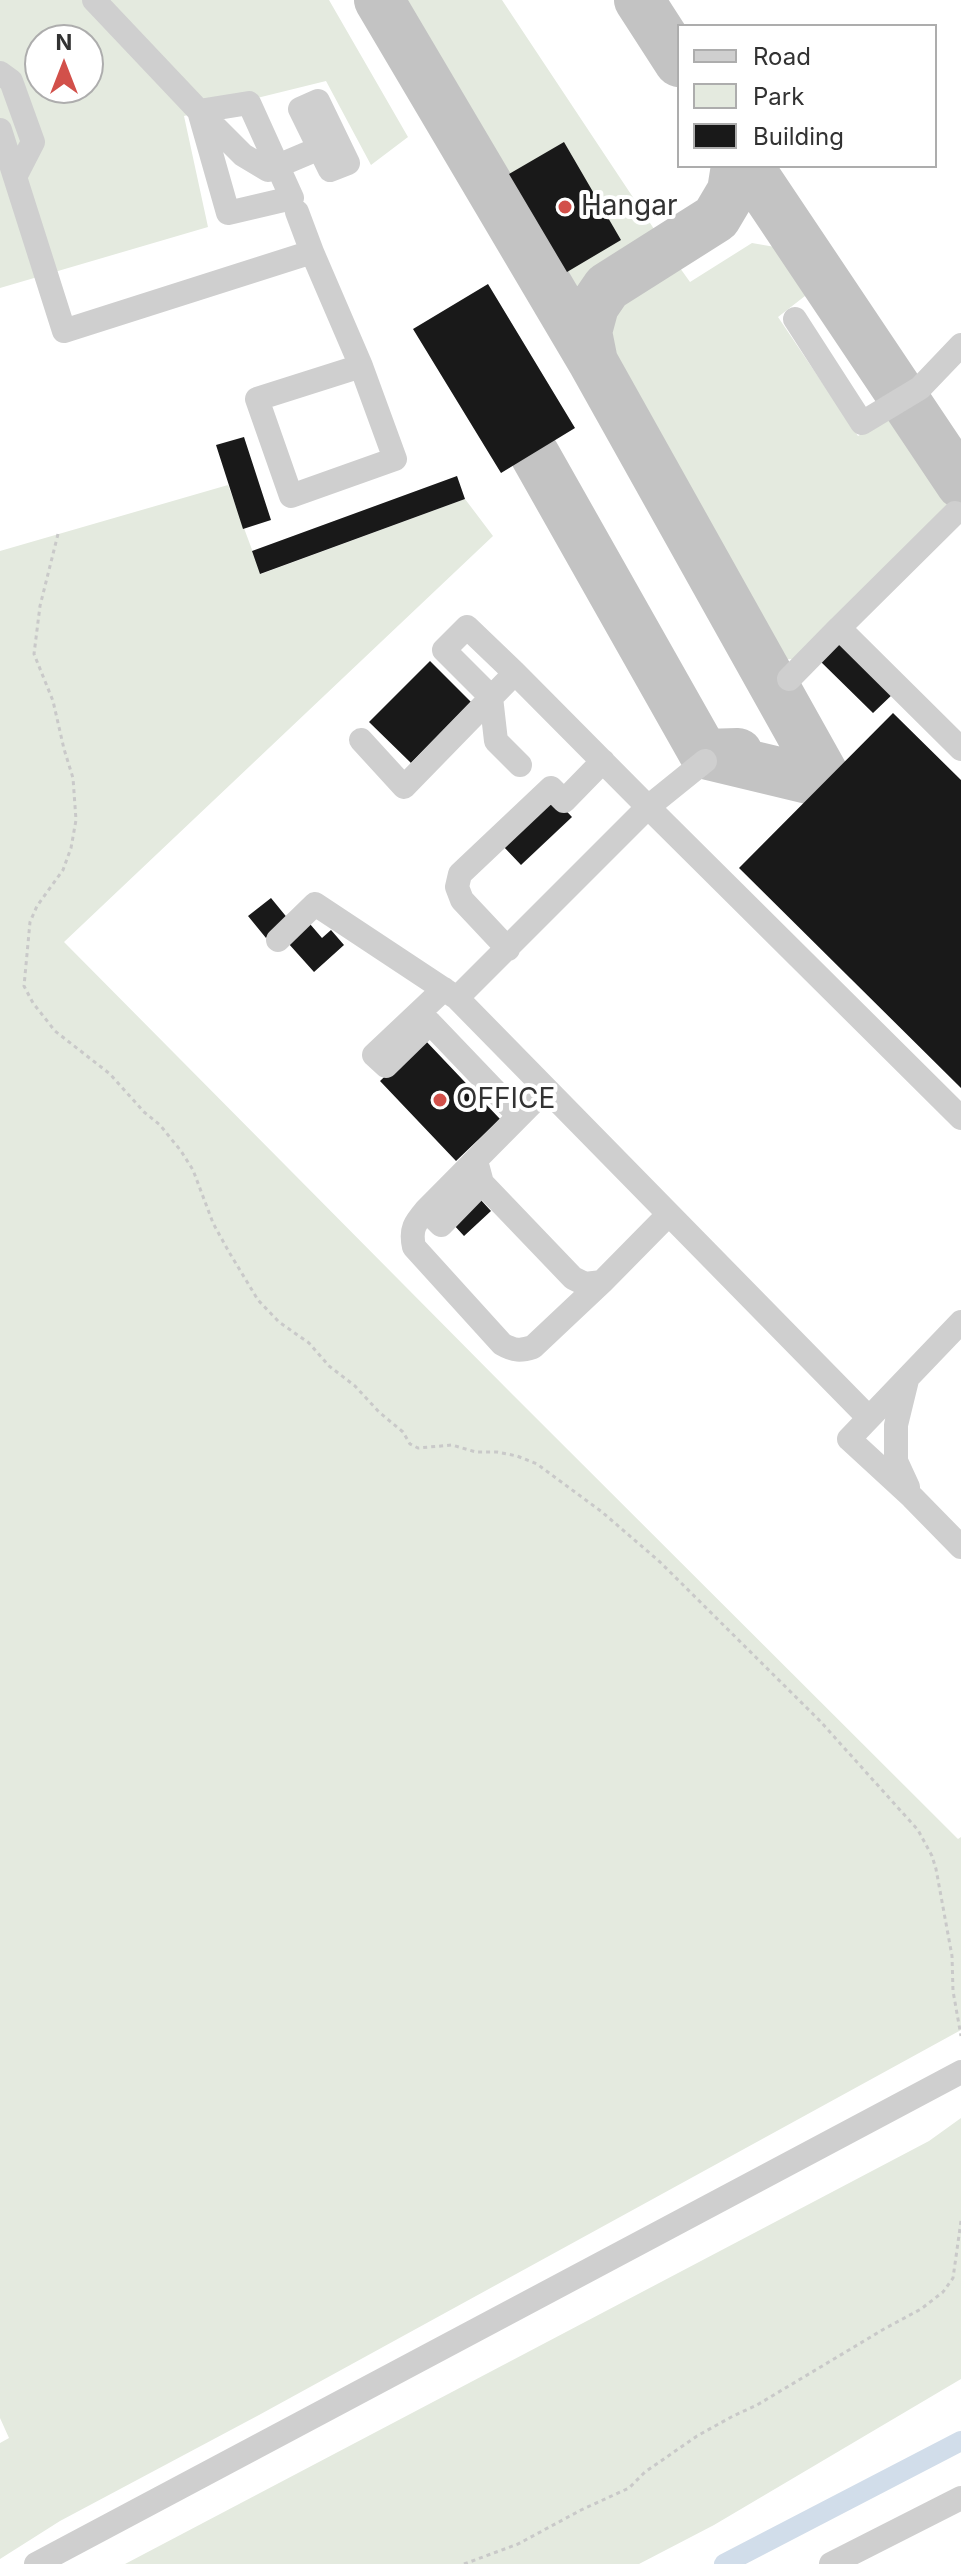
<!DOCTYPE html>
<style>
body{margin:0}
#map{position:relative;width:961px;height:2564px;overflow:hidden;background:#fff;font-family:Inter,sans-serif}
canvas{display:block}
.legend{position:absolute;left:677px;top:24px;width:260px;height:144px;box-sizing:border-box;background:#fff;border:2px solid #adadad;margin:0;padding:10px 14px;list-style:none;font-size:24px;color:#323232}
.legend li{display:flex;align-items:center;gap:16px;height:40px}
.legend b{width:40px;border:2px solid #adadad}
.north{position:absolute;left:24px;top:24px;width:80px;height:80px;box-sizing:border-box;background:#fff;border:2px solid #adadad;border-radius:50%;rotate:0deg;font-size:22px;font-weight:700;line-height:32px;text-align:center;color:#323232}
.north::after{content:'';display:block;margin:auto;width:28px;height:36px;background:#d2504a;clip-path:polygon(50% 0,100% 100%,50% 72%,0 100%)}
</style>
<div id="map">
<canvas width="961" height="2564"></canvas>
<ul class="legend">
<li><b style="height:10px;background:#cfcfcf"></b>Road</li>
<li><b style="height:22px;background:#e4eadf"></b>Park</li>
<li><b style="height:22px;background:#191919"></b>Building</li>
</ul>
<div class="north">N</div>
</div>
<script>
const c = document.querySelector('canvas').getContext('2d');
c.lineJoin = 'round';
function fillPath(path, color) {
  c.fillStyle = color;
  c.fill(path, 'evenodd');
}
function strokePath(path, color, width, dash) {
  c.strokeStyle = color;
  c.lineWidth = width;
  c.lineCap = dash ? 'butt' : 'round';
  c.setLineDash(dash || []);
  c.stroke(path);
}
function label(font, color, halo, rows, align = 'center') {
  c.font = font + ' Inter,sans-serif';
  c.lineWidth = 8;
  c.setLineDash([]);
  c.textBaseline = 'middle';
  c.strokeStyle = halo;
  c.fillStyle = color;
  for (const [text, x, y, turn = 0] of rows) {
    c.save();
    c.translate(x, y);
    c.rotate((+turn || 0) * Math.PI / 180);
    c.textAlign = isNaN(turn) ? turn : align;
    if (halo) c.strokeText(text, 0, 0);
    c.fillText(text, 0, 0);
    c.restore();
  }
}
const green = new Path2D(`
 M 0,0 L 329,0 L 408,137 L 371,165 L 326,81 L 184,116 L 208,227 L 0,288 ZM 40,40 L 88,40 L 88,88 L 40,88 Z
 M 389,0 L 502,0 L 656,232 L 651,246 L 566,297 Z
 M 752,243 L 792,250 L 809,278 L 805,296 L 778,317 L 858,436 L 890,416 L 907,419 L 956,497 L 793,659 L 772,660 L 607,362 L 611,361 L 604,349 L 611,345 L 602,330 L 608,327 L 603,317 L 614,310 L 612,306 L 628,296 L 625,292 L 663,267 L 670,273 L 680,268 L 690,282 Z
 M 228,485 L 261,574 L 465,499 L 493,536 L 64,942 L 513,1395 L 958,1839 L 961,1837 L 961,2030 L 259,2415 L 60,2521 L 0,2559 L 0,2443 L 9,2438 L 0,2418 L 0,551 Z
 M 961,2118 L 961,2379 L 714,2525 L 639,2564 L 125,2564 L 929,2141 Z`);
const canal = new Path2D(`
 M 724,2564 L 961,2441`);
const taxiway = new Path2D(`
 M 379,0 L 593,362 L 829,784 L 704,754
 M 639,0 L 679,62
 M 748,166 L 961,484
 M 593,362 L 587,332 L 594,306 L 607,287 L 716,218 L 732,191 L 736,166
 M 535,455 L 704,754 L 738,753`);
const building = new Path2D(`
 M 564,142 L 621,240 L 567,272 L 509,174 Z
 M 488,284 L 575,428 L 501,473 L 413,329 Z
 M 244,437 L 271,520 L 243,529 L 216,445 Z
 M 457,476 L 465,499 L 260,574 L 252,551 Z
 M 840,639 L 895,692 L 873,713 L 819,660 Z
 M 430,661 L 471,702 L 411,763 L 369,722 Z
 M 893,713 L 961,780 L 961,1088 L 739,868 Z
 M 554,798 L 572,817 L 521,865 L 503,846 Z
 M 271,898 L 289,920 L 266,938 L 248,916 Z
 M 310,924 L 322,938 L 331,930 L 344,945 L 314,972 L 288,943 Z
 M 424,1039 L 500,1119 L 456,1161 L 380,1081 Z
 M 480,1199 L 491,1211 L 464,1236 L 453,1224 Z`);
const path = new Path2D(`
 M 58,534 L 40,606 L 34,654 L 53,701 L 64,749 L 73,778 L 76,820 L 71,848 L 63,870 L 37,906 L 30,922 L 24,986 L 33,1003 L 55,1031 L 110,1074 L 144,1112 L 160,1125 L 181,1151 L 193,1170 L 213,1223 L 229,1252 L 258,1300 L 279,1322 L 309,1343 L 329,1366 L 355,1386 L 379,1412 L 403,1432 L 410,1444 L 418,1448 L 452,1445 L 476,1452 L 497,1452 L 517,1456 L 537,1464 L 602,1512 L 660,1562 L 820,1721 L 918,1830 L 932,1856 L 936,1869 L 952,1956 L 953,1991 L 961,2036
 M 464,2564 L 518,2544 L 581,2510 L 629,2488 L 645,2472 L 697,2436 L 733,2416 L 757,2405 L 884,2329 L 921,2309 L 943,2292 L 953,2278 L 961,2221`);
const minor = new Path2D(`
 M 94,0 L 199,111 L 228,213 L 292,198 L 249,103 L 199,111
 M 0,73 L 11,81 L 33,142 L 15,177
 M 318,101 L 348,163 L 330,170 L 300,109 Z
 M 200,112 L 243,155 L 268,170 L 320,148
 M 0,130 L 64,331 L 312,252 L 297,212
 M 312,252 L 361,366
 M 795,319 L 862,423 L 920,388 L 961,345
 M 361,366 L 395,459 L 291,496 L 257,399 Z
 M 955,513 L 839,628 L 961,749
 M 515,673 L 648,807 L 705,761
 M 789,679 L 839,628
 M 361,740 L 404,787 L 515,673 L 467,627 L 444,650 L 491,697 L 496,741 L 520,765
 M 278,940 L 315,904 L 457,998
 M 508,949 L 462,900 L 457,887 L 460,874 L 551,788 L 564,801 L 603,761
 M 444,989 L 374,1055 L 386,1066 L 430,1023 L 519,1116
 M 478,1168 L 482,1183 L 573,1278 L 585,1284 L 602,1282
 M 482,1183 L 441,1225 L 426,1210 L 546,1089
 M 426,1210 C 415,1223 410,1229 414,1247 L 502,1344 C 514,1351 521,1351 533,1347 L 602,1282 L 668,1215
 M 961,1322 L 849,1439 L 912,1497 L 961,1547
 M 907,1380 L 896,1425 L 896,1461 L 908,1487
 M 869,1418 L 457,998 L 648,807 L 961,1118
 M 36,2564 L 961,2072
 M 831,2564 L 961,2498`);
const markers = [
 [565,207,8,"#d2504a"],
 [440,1100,8,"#d2504a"]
];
const poiNames = [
 ["Hangar",581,207],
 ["OFFICE",456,1100]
];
fillPath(green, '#e4eadf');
strokePath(canal, '#d1ddea', 20);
strokePath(taxiway, '#c3c3c3', 50);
fillPath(building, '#191919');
strokePath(path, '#c9c9c9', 3, [4, 4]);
strokePath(minor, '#cfcfcf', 24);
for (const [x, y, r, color] of markers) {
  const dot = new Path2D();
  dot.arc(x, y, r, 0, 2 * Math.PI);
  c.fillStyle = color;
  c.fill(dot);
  strokePath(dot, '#fff', 3);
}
label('28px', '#323232', '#fff', poiNames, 'left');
</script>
